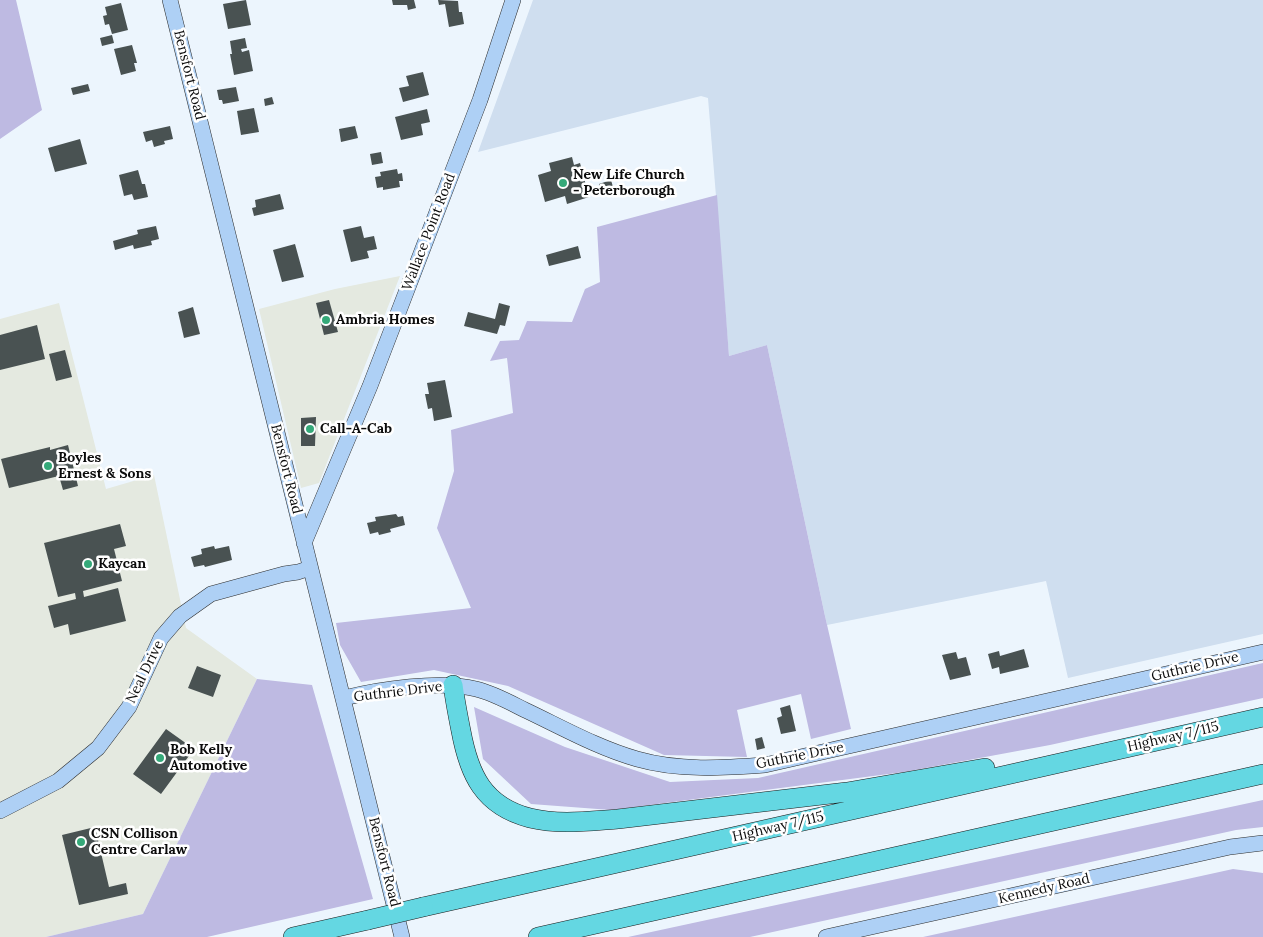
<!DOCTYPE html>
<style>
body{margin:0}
canvas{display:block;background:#ecf5fd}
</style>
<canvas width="1263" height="937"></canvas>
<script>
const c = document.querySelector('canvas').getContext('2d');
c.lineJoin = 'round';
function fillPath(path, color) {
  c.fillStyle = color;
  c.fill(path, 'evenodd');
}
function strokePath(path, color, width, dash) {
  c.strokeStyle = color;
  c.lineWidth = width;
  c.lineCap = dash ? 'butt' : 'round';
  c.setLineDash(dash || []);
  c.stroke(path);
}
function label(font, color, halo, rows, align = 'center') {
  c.font = font + ' Lora,serif';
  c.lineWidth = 5;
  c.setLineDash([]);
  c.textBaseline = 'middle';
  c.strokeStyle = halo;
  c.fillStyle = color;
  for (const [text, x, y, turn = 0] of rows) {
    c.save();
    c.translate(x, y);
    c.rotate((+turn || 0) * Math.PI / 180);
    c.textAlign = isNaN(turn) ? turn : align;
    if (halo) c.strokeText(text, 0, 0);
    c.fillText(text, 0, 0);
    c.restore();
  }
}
const industrial = new Path2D(`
 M 400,276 L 319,483 L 301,488 L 259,309 L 335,289 Z
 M 59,303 L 106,489 L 154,475 L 186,628 L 257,679 L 143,914 L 46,937 L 0,937 L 0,319 Z`);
const farmland = new Path2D(`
 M 533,0 L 1263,0 L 1263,634 L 1068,678 L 1046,581 L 827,625 L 767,345 L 729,356 L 708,98 L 701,96 L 478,152 Z`);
const green = new Path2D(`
 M 0,0 L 16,0 L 42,110 L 0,139 Z
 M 717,195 L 729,356 L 767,345 L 825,616 L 851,729 L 811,739 L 801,694 L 737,710 L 747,757 L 664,755 L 508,686 L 434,670 L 361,682 L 340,645 L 336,623 L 471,608 L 437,528 L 454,471 L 451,430 L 513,413 L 507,358 L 490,361 L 500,341 L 519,340 L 527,321 L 572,322 L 585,289 L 600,282 L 597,227 Z
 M 1263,663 L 1263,698 L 1050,745 L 904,772 L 611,810 L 531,804 L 483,759 L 474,707 L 565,747 L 670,782 L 758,778 Z
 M 257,679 L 312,685 L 373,899 L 207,937 L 46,937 L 143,914 Z
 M 1263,800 L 1263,827 L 1236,830 L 750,937 L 628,937 Z
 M 1233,869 L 1263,873 L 1263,937 L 923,937 Z`);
const building = new Path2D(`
 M 246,0 L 251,25 L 228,29 L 223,4 Z
 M 392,0 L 414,0 L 416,8 L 408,10 L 407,5 L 393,5 Z
 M 438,0 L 458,1 L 459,12 L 462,12 L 464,24 L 449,27 L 445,4 L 439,5 Z
 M 121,3 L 128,30 L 112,34 L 109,24 L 105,25 L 103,16 L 107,15 L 105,7 Z
 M 112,35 L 114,43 L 102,46 L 100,38 Z
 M 245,38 L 247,48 L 241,49 L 242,52 L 249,50 L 253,71 L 234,75 L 230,54 L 232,54 L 230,41 Z
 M 132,45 L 137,63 L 134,63 L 136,71 L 121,75 L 114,49 Z
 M 423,72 L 429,95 L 403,102 L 399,88 L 409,86 L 406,76 Z
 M 88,84 L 90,91 L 73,95 L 71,88 Z
 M 236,87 L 239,101 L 223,104 L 222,100 L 219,100 L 217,90 Z
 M 272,97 L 274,104 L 265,106 L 264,99 Z
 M 254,108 L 259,132 L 241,135 L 237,111 Z
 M 427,109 L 430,122 L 421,124 L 423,135 L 401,140 L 395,117 Z
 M 170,126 L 173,139 L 164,141 L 165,144 L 154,147 L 152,140 L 146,142 L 143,132 Z
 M 355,126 L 358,138 L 341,142 L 339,129 Z
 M 80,139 L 87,164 L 55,172 L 48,148 Z
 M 381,152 L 383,163 L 372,165 L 370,154 Z
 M 572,157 L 574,165 L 580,163 L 589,197 L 567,204 L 565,196 L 545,202 L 538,175 L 551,171 L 549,163 Z
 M 397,169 L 398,174 L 402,173 L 403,181 L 399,181 L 400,187 L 383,190 L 383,187 L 377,188 L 375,177 L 381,176 L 380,172 Z
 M 138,170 L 142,184 L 145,184 L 148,197 L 134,200 L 132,194 L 124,196 L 119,175 Z
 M 611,180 L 615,194 L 603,197 L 599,184 Z
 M 280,194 L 284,209 L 254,216 L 252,208 L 256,207 L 255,200 Z
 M 156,226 L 159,239 L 151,241 L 152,245 L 134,249 L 133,245 L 115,250 L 113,241 L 138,234 L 137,230 Z
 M 361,226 L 364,238 L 374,236 L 377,249 L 367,251 L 369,258 L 351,262 L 343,230 Z
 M 295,244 L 304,277 L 282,282 L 273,250 Z
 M 578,246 L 581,258 L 549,266 L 546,255 Z
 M 329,300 L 338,332 L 324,335 L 316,303 Z
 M 499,303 L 510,306 L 505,326 L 500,325 L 497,334 L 464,326 L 468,312 L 495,319 Z
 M 193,307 L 200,334 L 184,338 L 178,312 Z
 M 37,325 L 45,359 L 0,370 L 0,335 Z
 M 65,350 L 72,377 L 56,381 L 49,354 Z
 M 445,380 L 452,417 L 434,421 L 432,408 L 428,409 L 425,394 L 429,394 L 427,383 Z
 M 316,417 L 315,446 L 301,446 L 301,418 Z
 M 68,445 L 78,486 L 63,490 L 59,476 L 9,488 L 1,459 L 50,447 L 50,450 Z
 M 396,514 L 398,517 L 403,516 L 405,525 L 390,529 L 391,532 L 379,535 L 378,532 L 370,534 L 367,523 L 376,521 L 375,517 Z
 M 120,524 L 126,546 L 114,549 L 122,581 L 83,591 L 84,597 L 118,588 L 126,621 L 70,635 L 68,624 L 54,628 L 48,606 L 76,599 L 75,593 L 58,597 L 44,543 Z
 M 214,546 L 215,549 L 229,546 L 232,560 L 205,567 L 204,565 L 194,567 L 191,557 L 202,554 L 201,549 Z
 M 1024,649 L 1029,667 L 1000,674 L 999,667 L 992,669 L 988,654 L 999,651 L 1000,656 Z
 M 956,652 L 958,659 L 966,657 L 971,675 L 950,680 L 942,655 Z
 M 197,666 L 221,675 L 213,697 L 188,688 Z
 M 790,705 L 796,731 L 781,734 L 777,718 L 782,716 L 780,708 Z
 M 166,729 L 194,749 L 161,794 L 133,774 Z
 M 762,737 L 765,748 L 757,750 L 755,739 Z
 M 95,827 L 109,887 L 126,883 L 128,894 L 79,905 L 62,835 Z`);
const secondary = new Path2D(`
 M 170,0 L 402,937
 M 304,543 L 370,386 L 480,100 L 513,0
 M 344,698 C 380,689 440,680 476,689 C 493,693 509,702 525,710 C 561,727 598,748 637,759 C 679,771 722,768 765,765 L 1263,652
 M 0,811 L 58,781 L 98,748 L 129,707 L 161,638 L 180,616 L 211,594 L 284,574 L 298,572 L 310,568
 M 826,937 L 1230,847 L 1263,843`);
const highway = new Path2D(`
 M 453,685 C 455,701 458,716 461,731 C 469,774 483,806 530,818 C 558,825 589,821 618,819 L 847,792 L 985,768
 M 423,907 L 1263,717
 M 293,937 L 368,920
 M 538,937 L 1263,774`);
const highwayBridge = new Path2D(`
 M 368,920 L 423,907`);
const markers = [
 [563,183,5,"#35a979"],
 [326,320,5,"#35a979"],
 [310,429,5,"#35a979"],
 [48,466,5,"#35a979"],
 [88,564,5,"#35a979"],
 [160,758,5,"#35a979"],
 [81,842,5,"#35a979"]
];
const streetNames = [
 ["Bensfort Road",189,75,76],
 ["Wallace Point Road",429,232,-69],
 ["Bensfort Road",286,469,76],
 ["Guthrie Drive",1195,667,-13],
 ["Neal Drive",145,672,-64],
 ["Guthrie Drive",398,692,-7],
 ["Highway 7/115",1173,737,-13],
 ["Guthrie Drive",800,756,-11],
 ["Highway 7/115",778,827,-13],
 ["Bensfort Road",384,862,76],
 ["Kennedy Road",1044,889,-13]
];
const poiNames = [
 ["New Life Church",573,175],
 ["- Peterborough",573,191],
 ["Ambria Homes",336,320],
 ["Call-A-Cab",320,429],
 ["Boyles",58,458],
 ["Ernest & Sons",58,474],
 ["Kaycan",98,564],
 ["Bob Kelly",170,750],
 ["Automotive",170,766],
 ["CSN Collison",91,834],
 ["Centre Carlaw",91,850]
];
fillPath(industrial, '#e4e9e0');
fillPath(farmland, '#cfdeef');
fillPath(green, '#bebae2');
fillPath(building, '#495252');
strokePath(secondary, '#2d2d2d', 16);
strokePath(highway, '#1c1c1c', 20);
strokePath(secondary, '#aed0f5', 15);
strokePath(highway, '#64d7e2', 19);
strokePath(highwayBridge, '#1c1c1c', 20, []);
strokePath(highwayBridge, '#64d7e2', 19);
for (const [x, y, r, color] of markers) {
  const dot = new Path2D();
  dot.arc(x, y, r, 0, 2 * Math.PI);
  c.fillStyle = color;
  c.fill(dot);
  strokePath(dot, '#fff', 2);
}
label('14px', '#0b0b0b', '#fff', streetNames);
label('bold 14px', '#0b0b0b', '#fff', poiNames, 'left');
</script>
